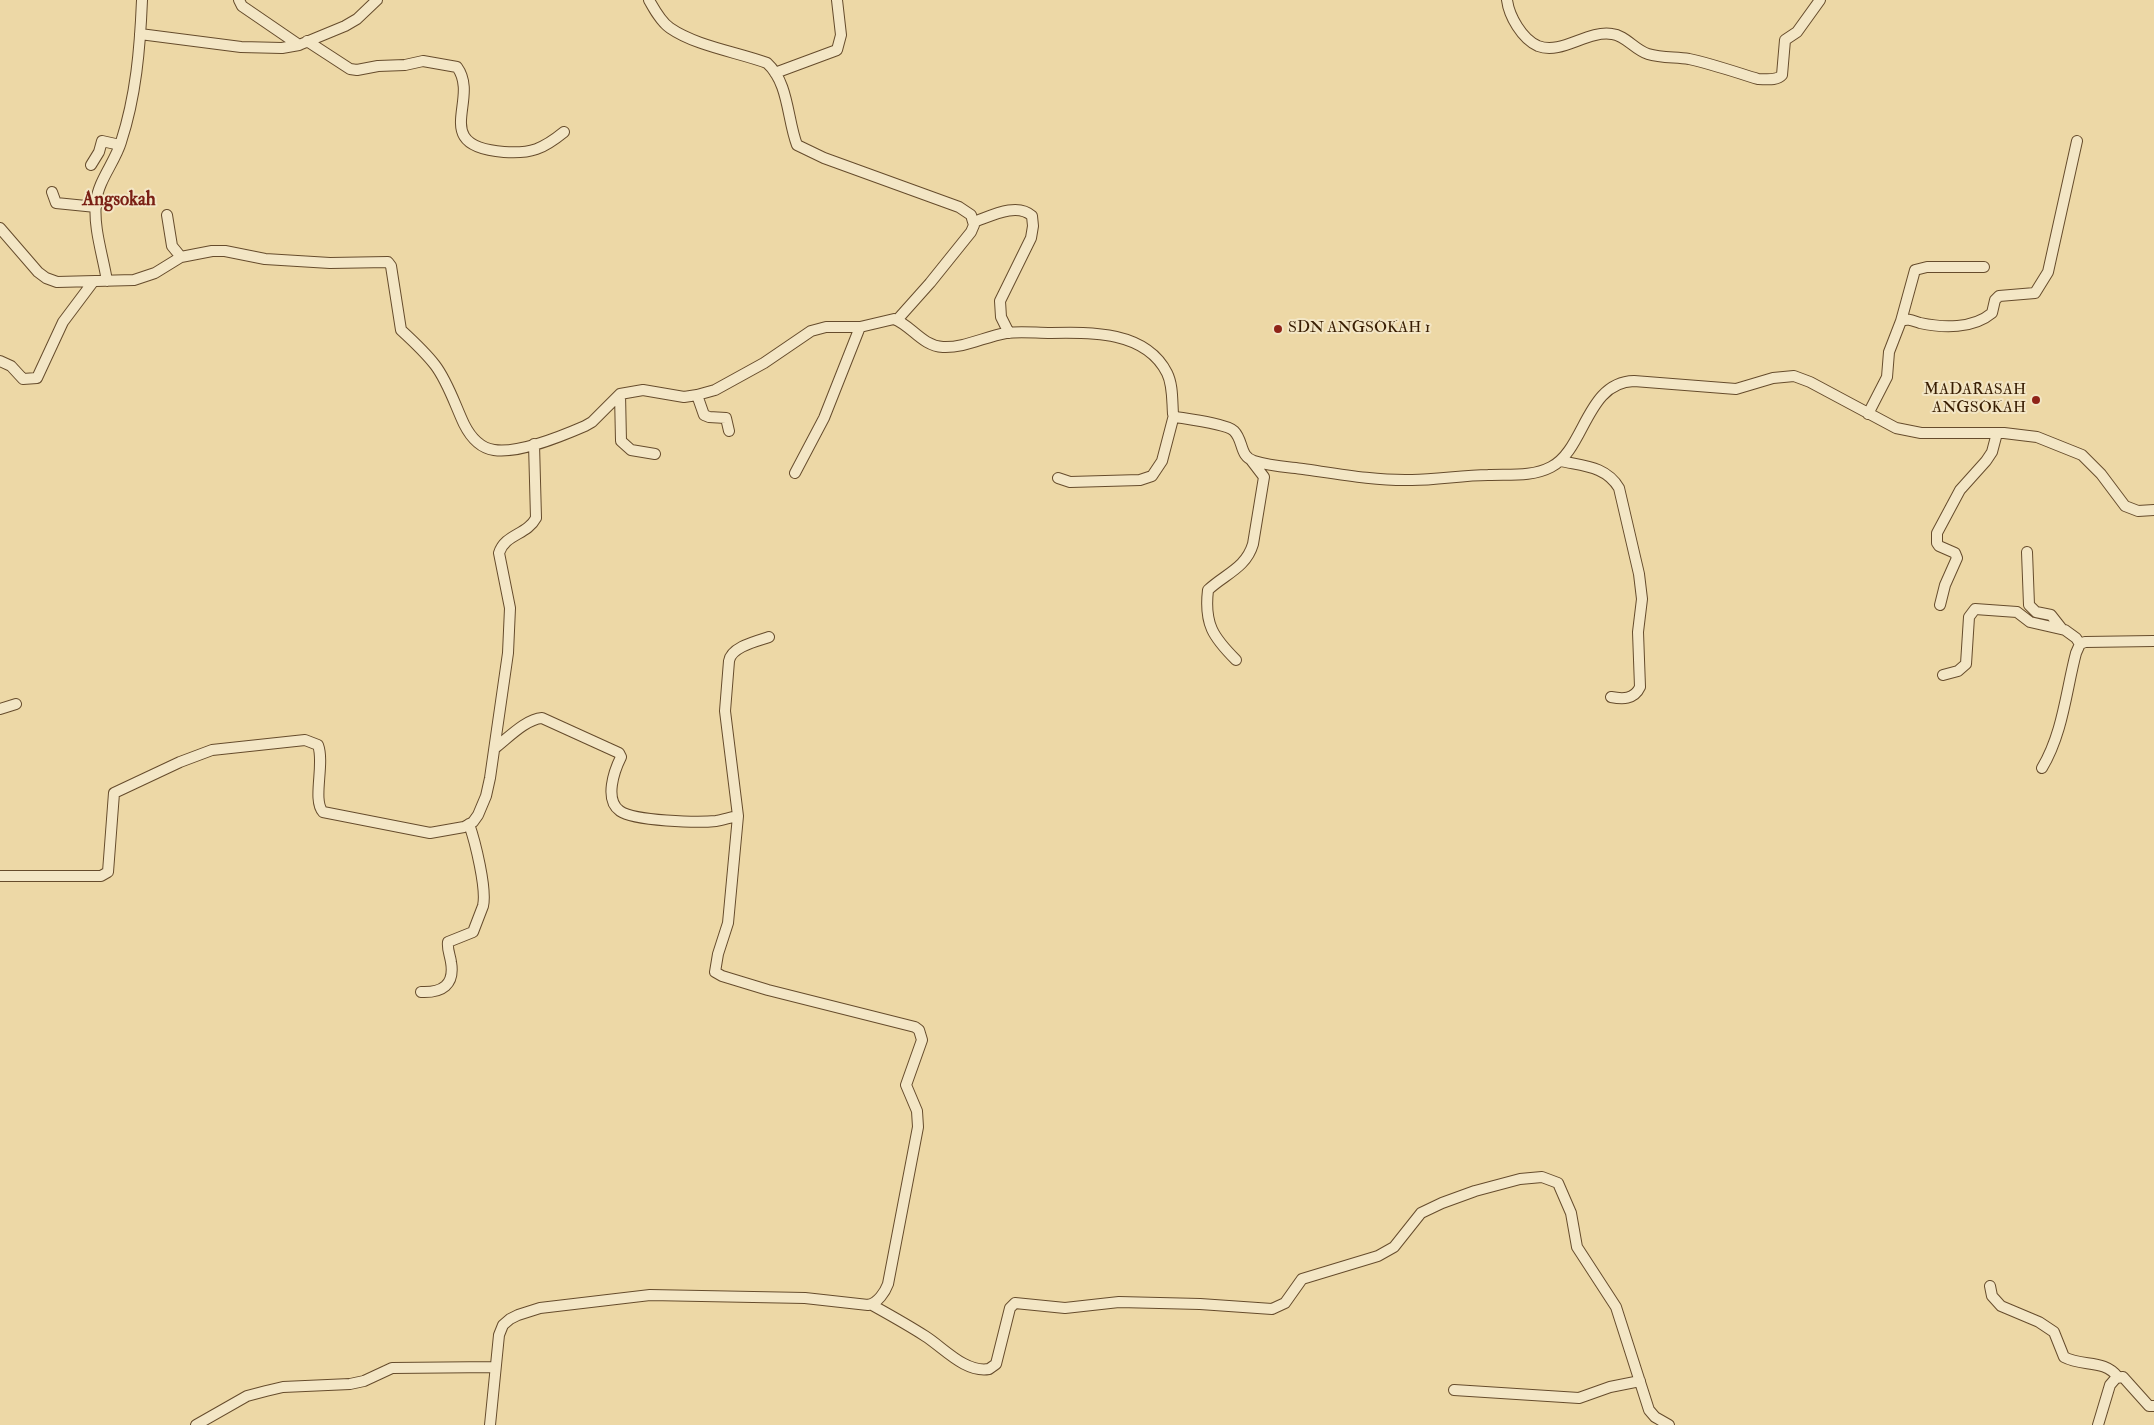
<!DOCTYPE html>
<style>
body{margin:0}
canvas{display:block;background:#edd8a6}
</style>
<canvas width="2154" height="1425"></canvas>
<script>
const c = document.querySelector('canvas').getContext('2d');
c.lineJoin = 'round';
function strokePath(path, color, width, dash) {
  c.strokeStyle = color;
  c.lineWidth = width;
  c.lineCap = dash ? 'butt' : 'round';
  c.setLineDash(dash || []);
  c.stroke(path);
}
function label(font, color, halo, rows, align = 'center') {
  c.font = font + ' "IM FELL Double Pica",serif';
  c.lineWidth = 4;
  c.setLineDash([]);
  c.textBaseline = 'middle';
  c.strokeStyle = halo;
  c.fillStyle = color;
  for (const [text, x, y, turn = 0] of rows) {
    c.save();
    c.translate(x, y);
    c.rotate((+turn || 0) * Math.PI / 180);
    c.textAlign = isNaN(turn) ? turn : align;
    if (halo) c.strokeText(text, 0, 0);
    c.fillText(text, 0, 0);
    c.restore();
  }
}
const street = new Path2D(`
 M 239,0 L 242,6 L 299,45
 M 649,0 C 654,9 661,22 670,28 C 696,46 737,52 767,63 C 789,83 787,119 797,145 L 824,158 L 959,207 L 971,215 L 974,225 L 971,232 L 930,283 L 897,320
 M 1507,0 C 1509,16 1522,39 1538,46 C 1562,55 1587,30 1612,34 C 1625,35 1635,50 1648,54 C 1661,58 1675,57 1689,59 C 1712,64 1735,72 1758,79 C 1766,79 1777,81 1782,75 L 1785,40 L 1797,32 L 1820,0
 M 140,34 L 241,47 L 282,48 L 299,45 L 345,26 L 357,19 L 377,0
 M 307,41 L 350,69 L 357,70 L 378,66 L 405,65 L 423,61 L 457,67 C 481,100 428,146 504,152 C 531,154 543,149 564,132
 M 775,73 L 837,50 L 841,35 L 837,0
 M 91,165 L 99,152 L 102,141 L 120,145
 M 52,192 L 56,203 L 96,207
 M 167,215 L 172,246 L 181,257
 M 974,222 C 991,216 1017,202 1032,216 L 1033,226 L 1031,238 L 1000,301 L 1001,317 L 1009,333
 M 0,228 L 38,272 L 46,278 L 57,282 L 134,280 L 155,273 L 181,257 L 212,251 L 225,251 L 265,259 L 330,263 L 388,262 L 391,266 L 401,330 C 413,341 425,352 435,365 C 448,382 455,405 464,424 C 470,436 480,448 494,450 C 519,454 562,436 585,426 L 592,422 L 620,394 L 643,390 L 684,397 L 697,395 L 715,390 L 764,363 L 811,331 L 826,327 L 860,327 L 894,319 C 911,325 922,346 943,347 C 964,348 984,337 1006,333 C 1021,331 1036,333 1051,333 C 1091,332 1146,331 1167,373 C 1173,385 1172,400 1173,414 L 1176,417 C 1188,419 1227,424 1234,431 C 1244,441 1239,456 1254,461 C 1269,466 1287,467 1303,469 C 1338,474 1376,481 1412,480 C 1437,480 1463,475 1488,475 C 1509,474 1532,477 1551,467 C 1585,450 1586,382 1634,381 L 1736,389 L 1773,378 L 1794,376 L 1810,382 L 1896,428 L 1921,433 L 2004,433 L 2037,437 L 2082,455 L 2101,474 L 2125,506 L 2138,511 L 2154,510
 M 107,281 C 103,256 93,227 96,202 C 98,181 115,162 121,142 C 136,96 140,49 142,0
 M 1901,321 L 1915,270 L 1927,267 L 1984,267
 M 0,361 L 11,366 L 23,379 L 37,378 L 63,322 L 93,282
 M 620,394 L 621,441 L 631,450 L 655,454
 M 697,395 L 704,415 L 709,417 L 726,418 L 729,431
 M 1868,414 L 1887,377 L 1889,352 L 1901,321 C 1909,318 1913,321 1920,323 C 1943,328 1973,329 1992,313 L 1995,300 L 1999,296 L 2035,293 L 2048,272 L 2077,141
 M 1561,461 C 1583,466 1606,466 1619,488 L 1639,574 L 1642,599 L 1638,632 L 1640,687 C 1634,700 1622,699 1611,697
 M 795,473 L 824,418 L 860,327
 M 1058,478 L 1070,482 L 1140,480 L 1152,476 L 1162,461 L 1174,415
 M 2027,552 L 2029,605 L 2036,612 L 2051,615 L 2062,629
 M 1940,605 L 1945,585 L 1957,558 L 1955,553 L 1939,546 L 1937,543 L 1937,533 L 1960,490 L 1986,461 L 1992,452 L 1997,433
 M 1236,660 C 1213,637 1204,624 1208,590 C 1225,574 1246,568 1253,544 L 1264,477 L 1251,460
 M 1943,675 L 1958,671 L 1966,664 L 1969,617 L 1975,609 L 2017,612 L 2030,622 L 2065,630 L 2076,638 L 2080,644
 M 0,709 L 16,704
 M 495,748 C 508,738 526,719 542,718 L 619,753 L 621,757 C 614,771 604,800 620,811 C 634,821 698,823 716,821 C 723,820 731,817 738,816
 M 2042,768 C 2063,733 2066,691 2076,653 L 2080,644 L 2085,642 L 2154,641
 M 0,876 L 101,876 L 108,872 L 114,793 L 180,762 L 212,750 L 305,740 L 318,745 C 325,764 312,800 323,812 L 430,833 L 464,827 L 473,822 L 478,815 L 486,796 L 490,778 L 508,653 L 510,608 L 499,553 C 505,534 527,535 536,518 L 534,444
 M 421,992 C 442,993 455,985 451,962 C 450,955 447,949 448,942 L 473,932 C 476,924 480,914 483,906 C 487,889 475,841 469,824
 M 1990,1286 L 1992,1296 L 2001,1306 L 2039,1322 L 2054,1332 L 2064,1357 C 2083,1367 2104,1359 2118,1377
 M 872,1305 C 890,1315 908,1325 925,1336 C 944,1348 965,1373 989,1369 L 996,1364 L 1010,1308 L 1015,1303 L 1065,1308 L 1119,1302 L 1200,1304 L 1272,1309 L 1285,1303 L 1302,1279 L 1378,1256 L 1394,1247 L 1421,1213 L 1442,1203 L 1475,1191 L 1520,1179 L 1542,1177 L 1558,1183 L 1571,1213 L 1577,1247 L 1616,1307 L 1649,1410 L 1655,1417 L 1669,1425
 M 1454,1390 L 1579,1398 L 1610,1387 L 1640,1381
 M 196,1425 L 247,1396 L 266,1391 L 283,1387 L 350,1384 L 364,1381 L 392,1368 L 495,1367
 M 490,1425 L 499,1335 L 503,1325 L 510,1319 L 518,1315 L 540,1308 L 650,1295 L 805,1298 L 868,1305 C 878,1303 885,1292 888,1284 L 918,1127 L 917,1111 L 906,1085 L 922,1040 L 919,1030 L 915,1027 L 768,990 L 722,976 L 715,972 L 718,954 L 728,923 L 738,816 L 725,711 L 729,661 C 731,647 757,641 769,637
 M 2098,1425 L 2110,1385 L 2116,1378 L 2123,1377 L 2149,1406 L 2154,1406`);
const markers = [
 [1278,329,5,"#8f2418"],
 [2036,400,5,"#8f2418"]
];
const poiNames = [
 ["SDN ANGSOKAH 1",1288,329],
 ["MADARASAH",2026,391,"right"],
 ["ANGSOKAH",2026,409,"right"]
];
const quarterNames = [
 ["Angsokah",119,201]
];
strokePath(street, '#664c2c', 12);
strokePath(street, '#f3e6c5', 10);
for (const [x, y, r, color] of markers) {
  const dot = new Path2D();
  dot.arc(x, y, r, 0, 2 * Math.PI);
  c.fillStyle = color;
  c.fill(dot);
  strokePath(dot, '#f3e6c5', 2);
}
label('16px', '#391e03', '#f3e6c5', poiNames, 'left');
label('bold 19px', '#7a1f14', '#f3e6c5', quarterNames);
</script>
